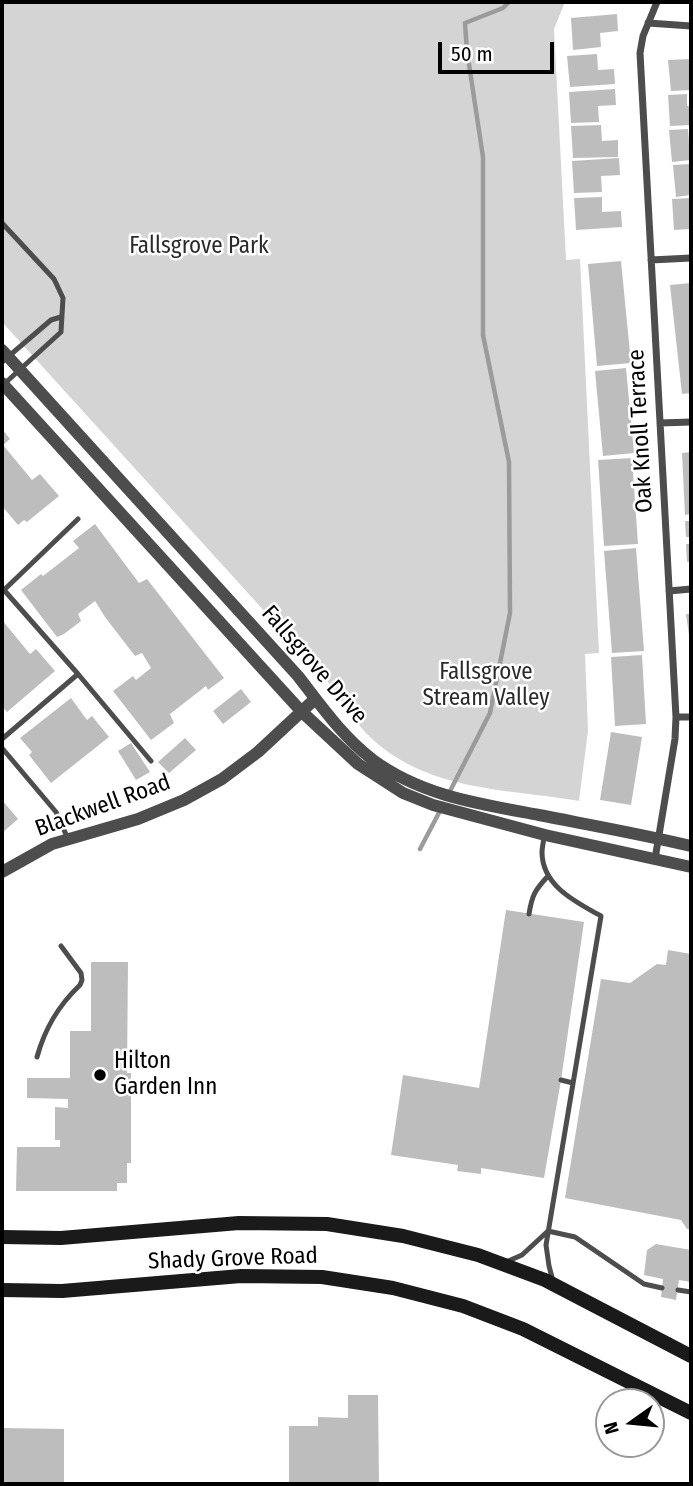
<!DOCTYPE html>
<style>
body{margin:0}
#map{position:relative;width:693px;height:1486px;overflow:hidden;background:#fff;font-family:"Fira Sans Condensed",sans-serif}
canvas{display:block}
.frame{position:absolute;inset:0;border:4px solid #000;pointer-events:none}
.north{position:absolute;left:595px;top:1388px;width:70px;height:70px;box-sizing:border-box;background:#fff;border:2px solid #999;border-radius:50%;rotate:255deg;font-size:19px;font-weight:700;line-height:28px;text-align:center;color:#000}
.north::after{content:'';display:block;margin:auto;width:24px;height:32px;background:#000;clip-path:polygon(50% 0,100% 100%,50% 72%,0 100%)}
.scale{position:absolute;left:438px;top:42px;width:116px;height:32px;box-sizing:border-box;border:4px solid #000;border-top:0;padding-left:9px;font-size:21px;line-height:24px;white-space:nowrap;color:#000;-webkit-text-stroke:5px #fff;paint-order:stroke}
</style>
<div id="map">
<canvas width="693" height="1486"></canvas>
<div class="frame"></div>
<div class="north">N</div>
<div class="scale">50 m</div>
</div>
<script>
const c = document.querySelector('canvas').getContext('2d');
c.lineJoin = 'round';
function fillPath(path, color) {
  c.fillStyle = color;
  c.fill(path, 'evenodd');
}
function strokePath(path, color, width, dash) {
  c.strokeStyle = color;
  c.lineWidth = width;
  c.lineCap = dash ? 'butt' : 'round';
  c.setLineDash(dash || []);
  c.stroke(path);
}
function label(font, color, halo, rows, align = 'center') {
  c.font = font + ' "Fira Sans Condensed",sans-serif';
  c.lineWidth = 5;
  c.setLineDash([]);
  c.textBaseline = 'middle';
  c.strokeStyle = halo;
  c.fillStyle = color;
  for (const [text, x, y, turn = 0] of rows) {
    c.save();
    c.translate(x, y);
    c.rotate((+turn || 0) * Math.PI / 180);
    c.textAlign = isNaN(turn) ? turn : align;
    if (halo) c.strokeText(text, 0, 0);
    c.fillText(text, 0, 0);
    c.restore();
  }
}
const green = new Path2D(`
 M 2,2 L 565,2 L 554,29 L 566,260 L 580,259 L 599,653 L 585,654 L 588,731 L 579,801 C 504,788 425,792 367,734 C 351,717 339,696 325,678 L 2,322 Z`);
const stream = new Path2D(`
 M 448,795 L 490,713 L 510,613 L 509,462 L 483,335 L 483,157 L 467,51 L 465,23 L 503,8 L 509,2
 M 420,849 L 441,809`);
const building = new Path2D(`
 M 617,14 L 618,31 L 600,33 L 601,47 L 573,50 L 571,18 Z
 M 597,54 L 598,70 L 614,69 L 615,84 L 570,87 L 567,56 Z
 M 691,59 L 691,90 L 671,91 L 668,60 Z
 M 615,89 L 616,105 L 598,106 L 599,122 L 571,123 L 569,92 Z
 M 687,94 L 687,106 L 691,106 L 691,125 L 670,126 L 668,95 Z
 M 601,125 L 602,141 L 618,140 L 618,157 L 573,158 L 571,126 Z
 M 688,129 L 689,141 L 691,141 L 691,160 L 672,162 L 669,130 Z
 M 619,158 L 620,175 L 601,176 L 602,192 L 574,193 L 572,161 Z
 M 690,164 L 691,195 L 676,197 L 673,165 Z
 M 602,197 L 602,212 L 621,211 L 622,227 L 576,230 L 574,198 Z
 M 691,198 L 691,229 L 674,230 L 672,199 Z
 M 621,261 L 631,363 L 597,366 L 588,264 Z
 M 691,283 L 691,393 L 682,394 L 670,285 Z
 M 626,368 L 634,453 L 603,456 L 595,371 Z
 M 2,429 L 10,439 L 3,445 L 32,480 L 40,474 L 59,496 L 27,522 L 24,520 L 18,525 L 2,506 L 4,501 L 2,499 Z
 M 691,452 L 691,514 L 685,515 L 682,453 Z
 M 632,458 L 638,544 L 604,546 L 598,460 Z
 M 685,521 L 691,521 L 691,537 L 686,537 Z
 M 95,524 L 139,583 L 147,579 L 224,678 L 208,690 L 206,686 L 170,714 L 174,723 L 151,740 L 113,691 L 133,676 L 136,680 L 151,668 L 142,653 L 135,656 L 105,617 L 95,601 L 78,614 L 81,621 L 64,634 L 57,637 L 21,590 L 41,574 L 43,576 L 79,548 L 73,541 Z
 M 686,544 L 691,544 L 691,561 L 687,562 Z
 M 636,548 L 644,651 L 612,653 L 604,551 Z
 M 686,614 L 691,614 L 691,642 L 690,642 Z
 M 2,620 L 30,654 L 36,649 L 55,671 L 7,712 L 2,706 Z
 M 642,655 L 646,724 L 615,726 L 611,657 Z
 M 241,689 L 251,702 L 223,724 L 213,711 Z
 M 71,698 L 87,720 L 92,716 L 109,737 L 51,783 L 29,755 L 32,752 L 20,738 Z
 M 611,732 L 642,737 L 631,805 L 600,800 Z
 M 185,738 L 196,750 L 169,773 L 158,762 Z
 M 131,743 L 150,772 L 136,780 L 118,751 Z
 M 2,800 L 18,819 L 2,833 Z
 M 506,910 L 584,922 L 561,1080 L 544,1178 L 481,1168 L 481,1174 L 457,1171 L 458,1165 L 391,1155 L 403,1075 L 479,1088 Z
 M 668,950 L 691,954 L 691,1230 L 687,1229 L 681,1220 L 565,1198 L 601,979 L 630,983 L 657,964 L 666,965 Z
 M 91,962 L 128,962 L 127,1073 L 131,1073 L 131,1163 L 127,1163 L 127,1183 L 117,1183 L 117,1191 L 16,1191 L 17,1147 L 60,1147 L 60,1140 L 55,1140 L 55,1107 L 68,1108 L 68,1099 L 27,1098 L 27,1078 L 70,1078 L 70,1031 L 91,1031 Z
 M 656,1244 L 691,1250 L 691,1282 L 679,1280 L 676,1300 L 661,1297 L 663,1279 L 644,1275 L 647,1250 Z
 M 348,1395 L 378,1395 L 379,1484 L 289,1484 L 289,1426 L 318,1426 L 318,1417 L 348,1418 Z
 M 2,1428 L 64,1429 L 64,1484 L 2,1484 Z`);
const service = new Path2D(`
 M 2,223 L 54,279 L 63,298 L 61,332 L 3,385
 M 2,362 L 51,320 L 61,317
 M 78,519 L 4,590 L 78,674 L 151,761
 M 2,739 L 78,674
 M 2,748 L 56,812 L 68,839
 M 544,835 C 544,841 542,847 542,852 C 542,886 576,902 601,916 L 546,1245 L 549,1266 L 553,1281
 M 529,914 C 532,895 535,890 548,876
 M 37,1057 C 45,1028 58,1006 80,985 L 82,980 L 81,973 L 61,946
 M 561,1080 L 573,1083
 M 548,1231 L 575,1237 L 644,1284 L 662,1288
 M 506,1262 L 522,1255 L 548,1231
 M 678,1290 L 691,1292`);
const minor = new Path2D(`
 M 648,23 L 691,26
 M 651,260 L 691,258
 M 660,423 L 691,422
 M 669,591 L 691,589
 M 676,717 L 691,717
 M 655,859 L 675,739 L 676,717 L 640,53 L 643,36 L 657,2`);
const tertiary = new Path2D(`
 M 2,350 L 298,676 C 322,707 342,736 373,760 C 422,796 480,804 539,815 C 590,825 641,834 691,846
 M 2,383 L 301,711 L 358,764 L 403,793 L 433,805 L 545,835 L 691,867
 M 2,872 L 52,844 L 138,819 L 184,800 L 222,779 L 258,752 L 315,699`);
const secondary = new Path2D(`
 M 2,1237 L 61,1238 L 239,1223 L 327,1224 L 403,1236 L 478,1255 L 545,1280 L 691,1356
 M 2,1290 L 62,1291 L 241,1276 L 322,1277 L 393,1288 L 463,1306 L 523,1329 L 691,1413`);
const markers = [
 [100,1075,7,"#000"]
];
const parkNames = [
 ["Fallsgrove Park",199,247],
 ["Fallsgrove",486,673],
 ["Stream Valley",486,699]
];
const streetNames = [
 ["Oak Knoll Terrace",641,431,-93],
 ["Fallsgrove Drive",314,665,49],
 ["Blackwell Road",103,806,-20],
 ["Shady Grove Road",233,1259,-2]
];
const poiNames = [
 ["Hilton",114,1062],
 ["Garden Inn",114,1088]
];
fillPath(green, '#d4d4d4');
strokePath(stream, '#9b9b9b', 4.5);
fillPath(building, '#bdbdbd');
strokePath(service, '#4d4d4d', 5);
strokePath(minor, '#4d4d4d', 7);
strokePath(tertiary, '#4d4d4d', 12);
strokePath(secondary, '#1a1a1a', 14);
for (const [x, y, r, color] of markers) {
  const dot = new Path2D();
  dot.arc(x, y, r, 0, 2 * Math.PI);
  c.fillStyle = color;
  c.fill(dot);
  strokePath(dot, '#fff', 2.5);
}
label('23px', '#2b2b2b', '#fff', parkNames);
label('23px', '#000', '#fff', streetNames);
label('23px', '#000', '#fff', poiNames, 'left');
</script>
